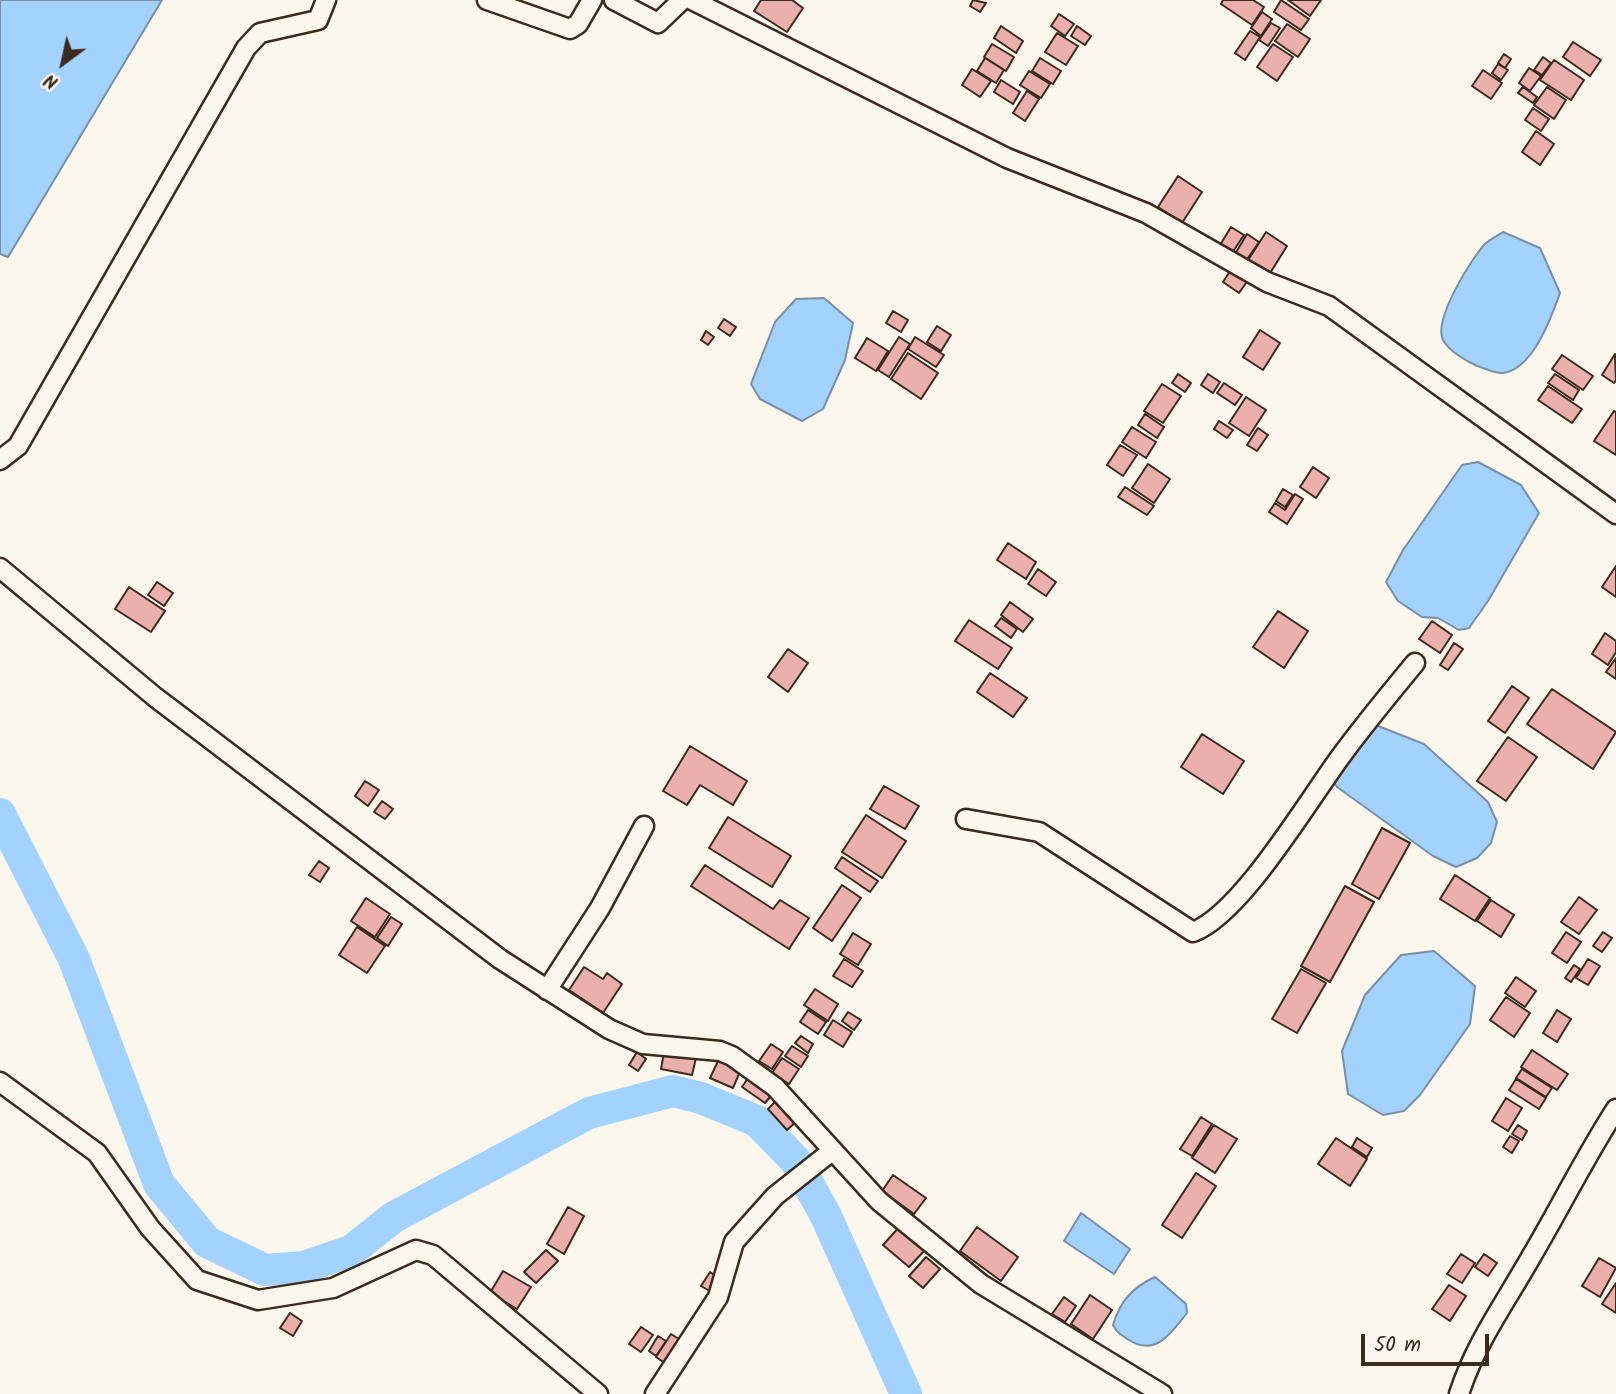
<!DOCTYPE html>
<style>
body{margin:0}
#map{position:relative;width:1616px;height:1394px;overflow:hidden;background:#fbf7ec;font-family:Kalam,sans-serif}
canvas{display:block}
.north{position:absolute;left:28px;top:28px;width:70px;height:70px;-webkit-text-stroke:5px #fbf7ec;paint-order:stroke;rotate:213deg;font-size:19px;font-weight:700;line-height:28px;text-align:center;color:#3b2a1e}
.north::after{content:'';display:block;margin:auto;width:24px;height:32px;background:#3b2a1e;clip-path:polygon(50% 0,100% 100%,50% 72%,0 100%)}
.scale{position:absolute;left:1361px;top:1334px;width:128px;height:32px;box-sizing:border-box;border:4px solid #3b2a1e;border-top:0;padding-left:9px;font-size:21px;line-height:24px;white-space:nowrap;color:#3b2a1e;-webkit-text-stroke:5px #fbf7ec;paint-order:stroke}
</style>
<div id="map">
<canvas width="1616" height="1394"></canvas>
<div class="north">N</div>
<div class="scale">50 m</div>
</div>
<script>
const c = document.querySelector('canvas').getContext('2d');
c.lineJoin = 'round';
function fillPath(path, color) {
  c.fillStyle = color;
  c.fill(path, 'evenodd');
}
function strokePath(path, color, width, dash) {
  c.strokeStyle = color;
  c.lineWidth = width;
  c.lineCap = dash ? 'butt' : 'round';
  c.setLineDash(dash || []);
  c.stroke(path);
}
const water = new Path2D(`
 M 0,0 L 162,0 L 8,257 L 0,254 Z
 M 1503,232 L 1540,248 L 1560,293 C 1551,318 1533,369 1503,373 C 1496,374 1484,368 1477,366 C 1466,361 1449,351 1443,340 C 1433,320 1471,259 1485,244 C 1490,239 1497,236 1503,232 Z
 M 824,298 L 853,323 L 845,360 L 823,409 L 802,421 L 760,399 L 751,384 L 775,322 L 796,299 Z
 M 1478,462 L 1521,485 L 1539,513 L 1488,601 L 1469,628 L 1459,630 L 1438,618 L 1422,617 L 1398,601 L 1386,582 L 1403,550 L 1462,465 Z
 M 1373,724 L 1424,744 L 1488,802 L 1497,822 L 1491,843 L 1477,858 L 1456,867 L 1433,856 L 1337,787 L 1332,780 Z
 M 1434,951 L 1475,986 L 1470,1024 L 1420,1095 L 1404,1111 L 1383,1115 L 1348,1094 L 1342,1051 L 1365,995 L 1401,955 Z
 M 1081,1213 L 1130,1249 L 1114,1274 L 1064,1241 Z
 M 1155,1277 L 1186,1304 L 1187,1313 C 1171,1333 1156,1357 1129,1340 C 1121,1335 1117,1333 1113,1325 C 1120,1301 1133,1287 1155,1277 Z`);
const river = new Path2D(`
 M 0,814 L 74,959 L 159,1184 L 207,1242 L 265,1270 L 304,1267 L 351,1251 L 394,1217 L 589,1113 L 673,1091 L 701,1098 L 757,1121 L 795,1160 L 825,1214 L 906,1394`);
const building = new Path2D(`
 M 761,0 L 792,0 L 803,8 L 787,32 L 754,11 Z
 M 973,0 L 986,3 L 980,12 L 970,6 Z
 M 1223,0 L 1253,0 L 1264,7 L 1252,25 L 1221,4 Z
 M 1281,0 L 1309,19 L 1301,30 L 1274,12 Z
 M 1288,0 L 1321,0 L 1310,16 Z
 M 1262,12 L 1272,19 L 1261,36 L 1251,28 Z
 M 1059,14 L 1074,24 L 1065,36 L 1051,26 Z
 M 1271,23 L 1280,28 L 1268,46 L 1259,40 Z
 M 1287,24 L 1310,39 L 1298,57 L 1275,41 Z
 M 1001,26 L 1023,41 L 1016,53 L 994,38 Z
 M 1077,26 L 1091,36 L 1085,45 L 1071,36 Z
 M 1250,31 L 1260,37 L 1245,60 L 1235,53 Z
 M 1057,33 L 1078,46 L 1066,65 L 1045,52 Z
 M 1573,42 L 1601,60 L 1590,76 L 1563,57 Z
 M 992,44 L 1014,57 L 1006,71 L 984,57 Z
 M 1273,44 L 1293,57 L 1277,81 L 1257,67 Z
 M 1504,54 L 1511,59 L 1505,68 L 1498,63 Z
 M 1543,57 L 1551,63 L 1542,75 L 1534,70 Z
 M 985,58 L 1004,70 L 996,83 L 977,71 Z
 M 1040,58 L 1061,71 L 1053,84 L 1032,71 Z
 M 1554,60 L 1584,80 L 1571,100 L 1540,80 Z
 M 1498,64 L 1508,70 L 1501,80 L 1492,73 Z
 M 1529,68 L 1541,76 L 1530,91 L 1519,83 Z
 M 972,69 L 991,81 L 980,97 L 962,85 Z
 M 1483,70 L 1502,83 L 1491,99 L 1472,86 Z
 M 1029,71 L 1050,84 L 1041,98 L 1020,85 Z
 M 1001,80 L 1020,92 L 1013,104 L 994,92 Z
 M 1523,87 L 1537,97 L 1533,103 L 1518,93 Z
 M 1547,87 L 1566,100 L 1554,119 L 1534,105 Z
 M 1027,91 L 1039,99 L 1025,121 L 1013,113 Z
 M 1533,108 L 1549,119 L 1541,131 L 1525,120 Z
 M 1536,131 L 1554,144 L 1540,165 L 1522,152 Z
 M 1178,176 L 1202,192 L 1182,223 L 1158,207 Z
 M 1231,227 L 1244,235 L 1232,253 L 1220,245 Z
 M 1266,232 L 1287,246 L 1267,278 L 1245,265 Z
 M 1247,234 L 1259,242 L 1246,261 L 1235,254 Z
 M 1234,265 L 1251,276 L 1239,293 L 1223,282 Z
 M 893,311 L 908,320 L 901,332 L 886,323 Z
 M 724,319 L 736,327 L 730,336 L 718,328 Z
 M 937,326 L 951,335 L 941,351 L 927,342 Z
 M 1260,330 L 1280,343 L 1263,370 L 1243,357 Z
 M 706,331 L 714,337 L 708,345 L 701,340 Z
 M 899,337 L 910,344 L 889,377 L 878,370 Z
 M 915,337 L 944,355 L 936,367 L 908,349 Z
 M 867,338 L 888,351 L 876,371 L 855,358 Z
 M 908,353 L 938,373 L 921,399 L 891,379 Z
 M 1615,354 L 1616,380 L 1614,383 L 1602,375 Z
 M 1562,355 L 1593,376 L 1583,390 L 1552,369 Z
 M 1178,374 L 1191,383 L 1185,392 L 1172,383 Z
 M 1208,374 L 1220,382 L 1213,393 L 1201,385 Z
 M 1555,374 L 1579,390 L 1573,400 L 1548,383 Z
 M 1224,383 L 1242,395 L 1235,405 L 1217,393 Z
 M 1162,384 L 1181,396 L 1163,423 L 1144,411 Z
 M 1548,386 L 1582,409 L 1572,423 L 1538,400 Z
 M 1246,397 L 1266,410 L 1249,436 L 1229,423 Z
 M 1614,411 L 1616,412 L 1616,455 L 1594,441 Z
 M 1145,414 L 1164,427 L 1157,438 L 1138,425 Z
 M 1219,421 L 1233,430 L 1227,438 L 1214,429 Z
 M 1132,427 L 1156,442 L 1146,458 L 1122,442 Z
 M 1258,428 L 1268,435 L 1257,451 L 1247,445 Z
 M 1120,445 L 1137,455 L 1123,476 L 1107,465 Z
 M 1148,464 L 1170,479 L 1154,503 L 1132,488 Z
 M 1313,467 L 1329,478 L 1316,498 L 1300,487 Z
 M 1125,487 L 1154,506 L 1147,515 L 1118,497 Z
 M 1283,489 L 1293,495 L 1285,507 L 1276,501 Z
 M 1295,494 L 1303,499 L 1287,524 L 1269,512 L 1275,503 L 1285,510 Z
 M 1008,543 L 1036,562 L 1026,579 L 997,560 Z
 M 1616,566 L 1616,597 L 1602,587 Z
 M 1038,569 L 1056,582 L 1046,596 L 1028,584 Z
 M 157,582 L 173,593 L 164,606 L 148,595 Z
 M 129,587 L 165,611 L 151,632 L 115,609 Z
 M 1010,602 L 1033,619 L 1023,632 L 1001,615 Z
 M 1278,611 L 1308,631 L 1284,668 L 1253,647 Z
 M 1001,618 L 1017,629 L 1011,638 L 995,626 Z
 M 969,620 L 1012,648 L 998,669 L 955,641 Z
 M 1432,621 L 1452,635 L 1440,653 L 1419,639 Z
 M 1605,633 L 1616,641 L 1616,652 L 1608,665 L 1592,654 Z
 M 1454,643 L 1463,649 L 1448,670 L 1440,665 Z
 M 788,649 L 808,663 L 788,692 L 768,677 Z
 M 1616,658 L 1616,679 L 1606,672 Z
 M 990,673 L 1027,698 L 1013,717 L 977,692 Z
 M 1512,686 L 1529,698 L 1505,733 L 1488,721 Z
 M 1552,689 L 1616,732 L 1593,769 L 1527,724 Z
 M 1202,734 L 1244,761 L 1223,794 L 1181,767 Z
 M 1508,737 L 1537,757 L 1506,801 L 1477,781 Z
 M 690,746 L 747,781 L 733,805 L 700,785 L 687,805 L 663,791 Z
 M 365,781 L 379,790 L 368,806 L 355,796 Z
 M 884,786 L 919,806 L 905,829 L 870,809 Z
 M 382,801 L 393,809 L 385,819 L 374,812 Z
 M 866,815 L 906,841 L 882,878 L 842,852 Z
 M 728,817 L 791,856 L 772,887 L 709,848 Z
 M 1382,828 L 1410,843 L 1379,899 L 1352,884 Z
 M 842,857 L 878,881 L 870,892 L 835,868 Z
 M 319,861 L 329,868 L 320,882 L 309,875 Z
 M 705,865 L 773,909 L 780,900 L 809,918 L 789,949 L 691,886 Z
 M 1455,875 L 1490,898 L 1475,921 L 1440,899 Z
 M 842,885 L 861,898 L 832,941 L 813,928 Z
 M 1345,886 L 1374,902 L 1330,982 L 1301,966 Z
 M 1579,897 L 1597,910 L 1579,934 L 1561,922 Z
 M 366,898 L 390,914 L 375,937 L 351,921 Z
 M 1491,900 L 1514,915 L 1501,937 L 1477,921 Z
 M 391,917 L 402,924 L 388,946 L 377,938 Z
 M 357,927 L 385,946 L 367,973 L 339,955 Z
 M 1566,932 L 1581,942 L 1567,963 L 1552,953 Z
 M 1603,932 L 1612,938 L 1602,952 L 1593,946 Z
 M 853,933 L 871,944 L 858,965 L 840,954 Z
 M 844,959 L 863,971 L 852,987 L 833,976 Z
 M 1588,959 L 1600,966 L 1588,985 L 1576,978 Z
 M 1574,965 L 1580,969 L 1571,982 L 1565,978 Z
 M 584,967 L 603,979 L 607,973 L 622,984 L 603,1013 L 569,990 Z
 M 1301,969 L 1326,983 L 1297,1033 L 1272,1019 Z
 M 1516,977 L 1536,991 L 1525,1007 L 1505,993 Z
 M 815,989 L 838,1004 L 828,1021 L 804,1005 Z
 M 1506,997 L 1530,1013 L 1514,1037 L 1490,1020 Z
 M 808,1010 L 826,1022 L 818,1034 L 800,1022 Z
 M 1557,1010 L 1571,1019 L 1557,1042 L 1543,1033 Z
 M 848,1012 L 861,1020 L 854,1030 L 842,1021 Z
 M 833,1020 L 852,1032 L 843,1047 L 824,1035 Z
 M 801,1036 L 813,1044 L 808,1053 L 795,1043 Z
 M 771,1044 L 783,1052 L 772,1069 L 759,1061 Z
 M 792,1046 L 808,1056 L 801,1067 L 785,1056 Z
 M 1532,1050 L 1568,1074 L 1557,1090 L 1521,1067 Z
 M 637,1052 L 646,1059 L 638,1071 L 629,1065 Z
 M 664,1052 L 696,1058 L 692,1075 L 661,1069 Z
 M 782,1058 L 799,1069 L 789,1084 L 772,1073 Z
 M 719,1059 L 741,1069 L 733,1088 L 710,1078 Z
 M 1522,1069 L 1552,1088 L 1546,1097 L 1516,1078 Z
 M 750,1075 L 774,1092 L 765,1103 L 742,1087 Z
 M 1516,1079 L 1546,1098 L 1539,1109 L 1509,1090 Z
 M 1506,1098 L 1522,1108 L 1508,1131 L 1492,1121 Z
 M 778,1099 L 797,1121 L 787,1130 L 768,1109 Z
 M 1201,1117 L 1212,1124 L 1192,1156 L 1180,1149 Z
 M 1214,1125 L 1237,1139 L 1215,1173 L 1192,1158 Z
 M 1518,1125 L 1527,1131 L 1522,1140 L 1512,1134 Z
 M 1510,1136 L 1519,1141 L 1512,1153 L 1503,1147 Z
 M 1336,1138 L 1367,1159 L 1350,1186 L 1318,1164 Z
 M 1357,1138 L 1372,1148 L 1367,1157 L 1352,1147 Z
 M 1196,1173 L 1216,1186 L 1182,1238 L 1162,1225 Z
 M 893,1175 L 926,1198 L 914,1214 L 882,1191 Z
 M 568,1207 L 584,1216 L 564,1254 L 547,1244 Z
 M 900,1226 L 926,1249 L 909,1267 L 883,1245 Z
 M 977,1227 L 1018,1257 L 1001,1281 L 960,1251 Z
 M 546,1250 L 558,1261 L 536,1283 L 524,1272 Z
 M 1461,1254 L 1475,1263 L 1462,1283 L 1447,1274 Z
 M 1484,1254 L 1497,1263 L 1488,1276 L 1475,1267 Z
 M 926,1257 L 940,1269 L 923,1288 L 909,1276 Z
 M 1599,1258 L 1616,1268 L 1600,1297 L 1582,1286 Z
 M 503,1271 L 531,1287 L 517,1309 L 490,1293 Z
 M 710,1272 L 722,1280 L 713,1293 L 701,1286 Z
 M 1616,1283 L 1616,1313 L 1602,1304 Z
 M 1449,1285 L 1466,1296 L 1450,1321 L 1432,1309 Z
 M 1090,1295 L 1112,1310 L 1093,1339 L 1071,1324 Z
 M 1064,1297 L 1076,1306 L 1065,1322 L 1052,1314 Z
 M 290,1313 L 302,1321 L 293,1336 L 280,1328 Z
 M 641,1327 L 653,1335 L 641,1352 L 629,1344 Z
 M 671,1334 L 682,1341 L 666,1364 L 656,1357 Z
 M 658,1336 L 666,1341 L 656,1356 L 649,1351 Z`);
const minor = new Path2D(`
 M 487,0 L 570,29 L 578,24 L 592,0
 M 614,0 L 658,23 L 682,0
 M 692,0 L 1007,158 L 1146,213 L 1267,282 L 1329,306 L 1616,514
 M 0,460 L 18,446 L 246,48 L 260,33 L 318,20 L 326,0
 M 0,568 L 155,697 L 500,959 L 609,1029 L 643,1044 L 720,1051 L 732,1056 L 775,1087 L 879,1201 L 981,1284 L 1162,1394
 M 966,819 L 1039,832 L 1193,932 C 1242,914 1310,797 1344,752 C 1367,721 1391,692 1415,663
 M 547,990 L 600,908 L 644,826
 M 0,1082 L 97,1153 L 150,1228 L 197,1280 L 258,1300 L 333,1288 L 416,1250 L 433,1255 L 598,1394
 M 655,1394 L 718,1297 L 734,1242 L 775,1196 L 832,1151
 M 1459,1394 C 1475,1344 1505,1303 1531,1257 C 1560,1208 1585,1157 1616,1109`);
fillPath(water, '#a3d2ff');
strokePath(water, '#798fa5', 2);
strokePath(river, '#a3d2ff', 32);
fillPath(building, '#ebafad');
strokePath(building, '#3b2a1e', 2);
strokePath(minor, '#3b2a1e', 23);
strokePath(minor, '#fbf7ec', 18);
</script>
